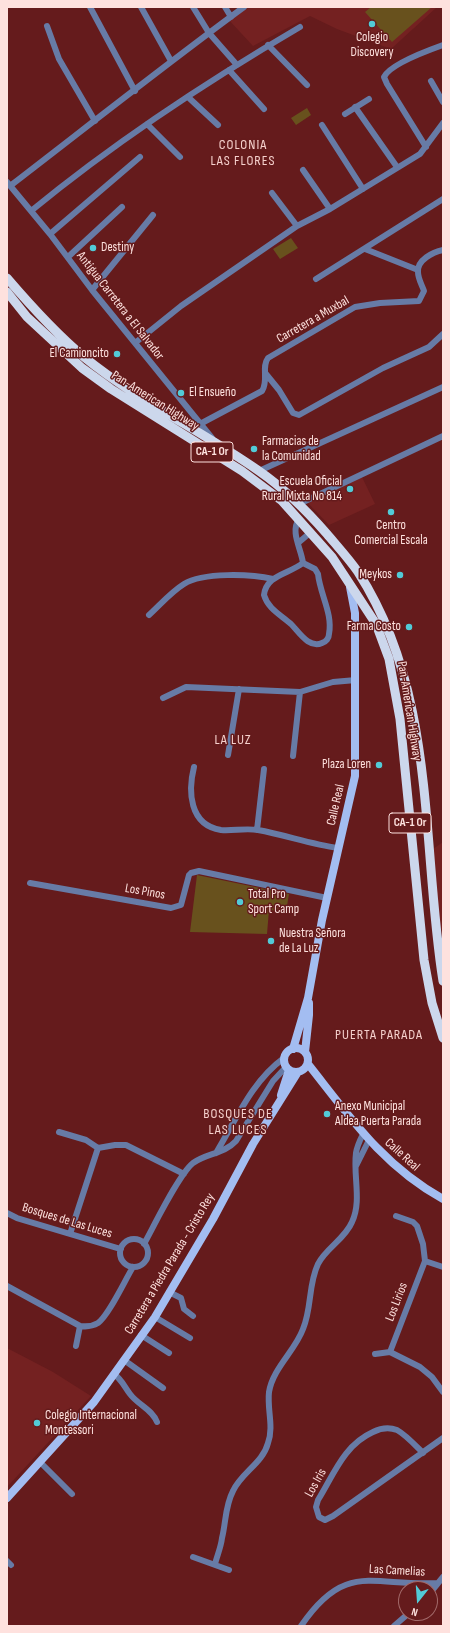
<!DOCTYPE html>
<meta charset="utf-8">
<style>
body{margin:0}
#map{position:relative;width:450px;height:1633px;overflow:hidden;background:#651b1c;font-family:"Sofia Sans Condensed",sans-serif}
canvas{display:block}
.frame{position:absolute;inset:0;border:8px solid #fee1de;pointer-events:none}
.north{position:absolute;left:398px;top:1581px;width:40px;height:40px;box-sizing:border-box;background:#651b1c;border:1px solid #a26a6a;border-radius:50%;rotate:197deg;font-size:11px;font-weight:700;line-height:16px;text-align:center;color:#fee1de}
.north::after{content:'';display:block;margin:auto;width:14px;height:18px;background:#52cbd7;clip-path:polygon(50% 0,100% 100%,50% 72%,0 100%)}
</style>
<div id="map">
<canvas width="450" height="1633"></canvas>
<div class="frame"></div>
<div class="north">N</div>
</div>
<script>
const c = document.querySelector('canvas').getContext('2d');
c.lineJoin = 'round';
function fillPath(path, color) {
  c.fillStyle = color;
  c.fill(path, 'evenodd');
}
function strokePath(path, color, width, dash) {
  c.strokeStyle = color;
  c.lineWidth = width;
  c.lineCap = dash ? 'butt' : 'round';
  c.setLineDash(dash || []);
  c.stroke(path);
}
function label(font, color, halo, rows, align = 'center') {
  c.font = font + ' "Sofia Sans Condensed",sans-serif';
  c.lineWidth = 3;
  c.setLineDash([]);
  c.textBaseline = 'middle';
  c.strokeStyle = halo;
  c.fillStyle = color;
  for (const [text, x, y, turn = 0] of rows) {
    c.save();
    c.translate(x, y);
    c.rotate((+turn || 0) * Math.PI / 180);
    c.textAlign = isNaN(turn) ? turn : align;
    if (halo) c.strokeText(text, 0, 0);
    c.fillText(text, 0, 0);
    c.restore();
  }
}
const built = new Path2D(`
 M 244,7 L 437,7 L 391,49 L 337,29 L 310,16 L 253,46 L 228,19 Z
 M 361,475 L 375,504 L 329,525 L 307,502 Z
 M 443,842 L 443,928 L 440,931 L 433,849 Z
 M 7,1348 L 53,1372 L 91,1396 L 7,1487 Z`);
const green = new Path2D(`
 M 371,7 L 432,7 L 392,42 L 365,12 Z
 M 307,108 L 311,115 L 296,125 L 291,118 Z
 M 291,238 L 298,248 L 280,259 L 273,249 Z
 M 197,875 L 289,894 L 286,912 L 269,910 L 267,934 L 190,932 Z`);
const minor = new Path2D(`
 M 90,7 L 135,91
 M 141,7 L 171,61
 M 193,7 L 209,33 L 237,65
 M 225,7 L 231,17
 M 47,26 L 59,59 L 95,121
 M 268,45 L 307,85
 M 229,70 L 264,109
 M 431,81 L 443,102
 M 188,97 L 218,125
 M 355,107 L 397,167
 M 345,114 L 369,99
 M 147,124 L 180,157
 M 322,125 L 363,189
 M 426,147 L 387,84 L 384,77 C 390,64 429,50 443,45
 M 303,170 L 330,209
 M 7,182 L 50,234 L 92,290 L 212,438
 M 10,186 C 88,126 165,65 244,7
 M 272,193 L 297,226
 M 31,211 C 115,142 206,82 300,27
 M 50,234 L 140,157
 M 365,249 L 418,270
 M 68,257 L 122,207
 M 316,279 L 443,199
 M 92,290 L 153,215
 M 135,343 L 181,306 L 297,226 L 330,209 L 420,154 L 443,123
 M 266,374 L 279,390 L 293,413 L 299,415 L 383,368 L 429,347 L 443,334
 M 188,425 L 200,424 L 262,391 C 269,381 261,367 268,358 L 355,307 L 380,303 L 419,301 L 424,291 C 422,285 418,279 418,272 C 417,260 433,252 443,250
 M 259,471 L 443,387
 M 299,504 L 443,436
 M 299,519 C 290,532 301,548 303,563 C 289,574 266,575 264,595 C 268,609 281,615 291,624 C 299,632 309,649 322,643 C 326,642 329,638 329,634 C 333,614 320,594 318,574 L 315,569 L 303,563
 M 298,543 L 311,532
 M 149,615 C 160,605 171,592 184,584 C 203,572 251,574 273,579
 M 163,698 L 186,687 L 300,692 L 333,682 L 356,680
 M 228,755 L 239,689
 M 293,756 L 300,692
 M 194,767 C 188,791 189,825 221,830 C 233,831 245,828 258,830 C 285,835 311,844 338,848
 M 257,830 L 264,769
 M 30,883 L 171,908 L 181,905 L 189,875 L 191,873 L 199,871 L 327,898
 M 59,1132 L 86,1140 L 98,1148 L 115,1145 L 126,1145 L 184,1174
 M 216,1153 C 236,1120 252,1081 284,1058
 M 356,1166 L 369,1140
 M 7,1213 L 17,1218 L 121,1249
 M 70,1234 L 98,1148
 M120 1253a14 14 0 1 1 28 0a14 14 0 1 1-28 0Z
 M 144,1244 C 154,1226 179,1174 193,1163 C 207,1153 224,1154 236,1141 L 273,1081 L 286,1067
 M 425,1261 L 443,1267
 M 7,1286 L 80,1326 C 87,1327 93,1326 98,1323 C 109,1315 125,1280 133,1267
 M 169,1292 L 181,1298 L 184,1309 L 193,1316
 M 155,1317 L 190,1338
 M 141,1335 L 169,1353
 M 76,1346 L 80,1326
 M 390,1352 L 425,1261 L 423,1244 L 417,1226 L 413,1222 L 396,1216
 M 375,1354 L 390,1352 L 420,1367 L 432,1377 L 443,1392
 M 124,1360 L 163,1388
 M 114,1374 C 122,1380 124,1386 130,1394 C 138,1405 152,1409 157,1422
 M 423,1453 C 415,1445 406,1435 397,1430 C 389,1427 381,1428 373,1432 C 344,1445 334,1474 318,1500 L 316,1507 L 319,1517 L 325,1520 L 333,1516 L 443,1438
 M 40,1462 L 72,1494
 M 193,1557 L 229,1570
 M 7,1561 L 11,1565
 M 215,1564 C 217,1556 221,1547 222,1538 C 226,1522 225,1506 233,1491 C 241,1473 263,1463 268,1443 C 274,1426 267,1410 269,1392 C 273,1368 295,1351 303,1329 C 312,1308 308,1285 318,1264 C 326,1248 345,1239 352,1222 C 362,1201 353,1176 356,1153 C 357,1146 360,1140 363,1134
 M 430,1593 L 443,1577
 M 301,1626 C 346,1560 373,1587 438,1583
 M 394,1626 L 409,1613`);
const major = new Path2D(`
 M284 1060a12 12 0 1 1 24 0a12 12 0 1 1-24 0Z
 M 293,1049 L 308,998 L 322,920 L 355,776 L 355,613 L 350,587
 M 305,1052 L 309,1015 L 309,1003
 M 308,1064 C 350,1117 382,1165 443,1199
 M 281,1095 L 289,1070
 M 7,1498 L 94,1402 L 155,1317 L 213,1219 L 253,1144 L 298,1072`);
const highway = new Path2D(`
 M 7,278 C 31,306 55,333 84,357 C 138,401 202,431 259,471 C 285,489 307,511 327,534 C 338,547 349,559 358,572 C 437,694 421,844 443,981
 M 7,292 L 27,317 L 82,368 L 111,389 L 242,471 L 282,501 L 332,557 L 376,624 L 389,659 L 400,719 L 424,960 L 432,1003 L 443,1038`);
const markers = [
 [372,24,4,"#52cbd7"],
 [93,248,4,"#52cbd7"],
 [117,354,4,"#52cbd7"],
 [181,393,4,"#52cbd7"],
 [254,449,4,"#52cbd7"],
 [350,489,4,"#52cbd7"],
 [391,512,4,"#52cbd7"],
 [400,575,4,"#52cbd7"],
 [409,627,4,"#52cbd7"],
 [379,765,4,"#52cbd7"],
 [240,902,4,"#52cbd7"],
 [271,941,4,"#52cbd7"],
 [327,1114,4,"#52cbd7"],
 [37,1423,4,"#52cbd7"]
];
const shields = [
 [212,452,42],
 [410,823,42]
];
const shieldNames = [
 ["CA-1 Or",212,452],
 ["CA-1 Or",410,823]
];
const poiNames = [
 ["Colegio",372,38,"center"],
 ["Discovery",372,53,"center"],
 ["Destiny",101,248],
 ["El Camioncito",109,354,"right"],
 ["El Ensueño",189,393],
 ["Farmacias de",262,442],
 ["la Comunidad",262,457],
 ["Escuela Oficial",342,482,"right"],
 ["Rural Mixta No 814",342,497,"right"],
 ["Centro",391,526,"center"],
 ["Comercial Escala",391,541,"center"],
 ["Meykos",392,575,"right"],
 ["Farma Costo",401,627,"right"],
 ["Plaza Loren",371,765,"right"],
 ["Total Pro",248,895],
 ["Sport Camp",248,910],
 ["Nuestra Señora",279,934],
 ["de La Luz",279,949],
 ["Anexo Municipal",335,1107],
 ["Aldea Puerta Parada",335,1122],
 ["Colegio Internacional",45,1416],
 ["Montessori",45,1431]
];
const streetNames = [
 ["Antigua Carretera a El Salvador",120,306,52],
 ["Carretera a Muxbal",313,320,-30],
 ["Pan-American Highway",155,401,32],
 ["Pan-American Highway",409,711,81],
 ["Calle Real",336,805,-77],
 ["Los Pinos",145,892,10],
 ["Calle Real",402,1155,42],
 ["Bosques de Las Luces",67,1221,17],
 ["Carretera a Piedra Parada - Cristo Rey",170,1264,-59],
 ["Los Lirios",397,1302,-69],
 ["Los Iris",316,1483,-61],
 ["Las Camelias",397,1571,3]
];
const neighbourhoodNames = [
 ["COLONIA",243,145],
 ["LAS FLORES",243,161],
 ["LA LUZ",233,740],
 ["PUERTA PARADA",379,1035],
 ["BOSQUES DE",238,1114],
 ["LAS LUCES",238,1130]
];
fillPath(built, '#742121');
fillPath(green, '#68511d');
strokePath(minor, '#677ba6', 6);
strokePath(major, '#a3bdf1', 8);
strokePath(highway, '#ccd7ec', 9);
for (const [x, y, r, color] of markers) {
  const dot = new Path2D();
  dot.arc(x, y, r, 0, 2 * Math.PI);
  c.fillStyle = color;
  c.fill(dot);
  strokePath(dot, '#651b1c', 1.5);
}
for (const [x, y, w] of shields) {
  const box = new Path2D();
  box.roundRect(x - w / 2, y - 10, w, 20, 3);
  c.fillStyle = '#651b1c';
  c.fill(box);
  strokePath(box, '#fee1de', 1);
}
label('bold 12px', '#fee1de', null, shieldNames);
label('13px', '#fee1de', '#651b1c', poiNames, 'left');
label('13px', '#fee1de', '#651b1c', streetNames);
c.letterSpacing = '1px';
label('14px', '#f6d1cd', '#651b1c', neighbourhoodNames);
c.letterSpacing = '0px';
</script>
